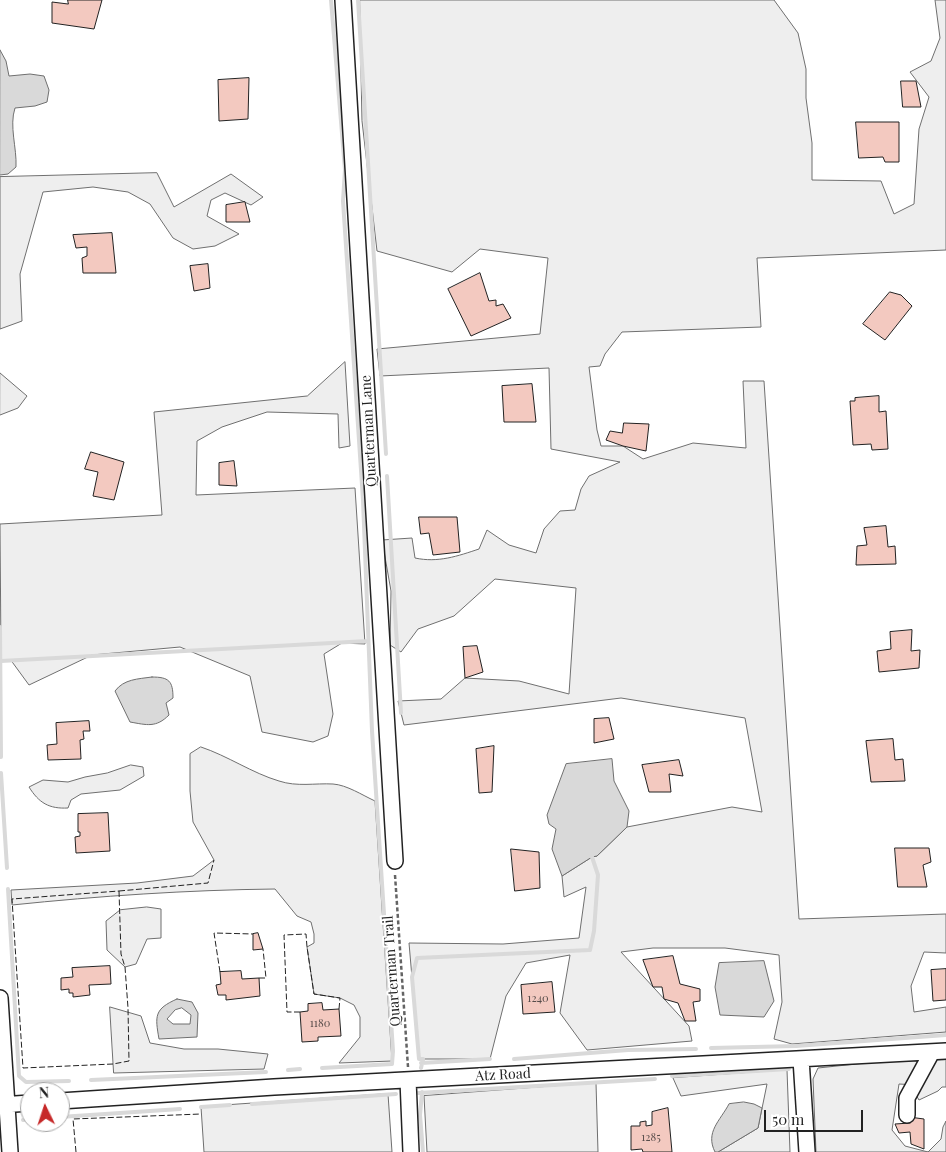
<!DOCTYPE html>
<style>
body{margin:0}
#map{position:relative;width:946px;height:1152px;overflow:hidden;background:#fff;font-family:"Playfair Display",serif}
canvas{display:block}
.north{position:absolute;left:20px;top:1082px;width:50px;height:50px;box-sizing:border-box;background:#fff;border:1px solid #a7a7a7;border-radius:50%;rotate:356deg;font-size:14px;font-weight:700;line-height:20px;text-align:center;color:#222}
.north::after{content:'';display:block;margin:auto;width:18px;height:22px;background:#c62828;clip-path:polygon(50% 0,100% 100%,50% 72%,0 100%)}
.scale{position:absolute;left:764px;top:1110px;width:99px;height:22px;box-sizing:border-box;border:2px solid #222;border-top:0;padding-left:6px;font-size:15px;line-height:18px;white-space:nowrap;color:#222;-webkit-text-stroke:4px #fff;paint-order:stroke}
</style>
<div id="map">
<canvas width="946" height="1152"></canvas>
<div class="north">N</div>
<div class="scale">50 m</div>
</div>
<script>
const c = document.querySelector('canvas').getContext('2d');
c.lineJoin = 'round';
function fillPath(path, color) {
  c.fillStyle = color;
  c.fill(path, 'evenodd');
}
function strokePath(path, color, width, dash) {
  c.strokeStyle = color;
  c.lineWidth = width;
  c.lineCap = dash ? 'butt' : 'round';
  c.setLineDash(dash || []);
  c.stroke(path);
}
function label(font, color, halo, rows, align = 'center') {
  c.font = font + ' "Playfair Display",serif';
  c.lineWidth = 4;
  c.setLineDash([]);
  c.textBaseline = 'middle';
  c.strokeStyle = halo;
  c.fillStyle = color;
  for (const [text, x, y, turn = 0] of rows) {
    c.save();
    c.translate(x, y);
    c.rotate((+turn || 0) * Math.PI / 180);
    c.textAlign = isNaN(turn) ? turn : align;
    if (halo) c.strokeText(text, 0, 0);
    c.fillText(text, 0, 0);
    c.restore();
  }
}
const green = new Path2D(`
 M 360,0 L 774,0 L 798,33 L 806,69 L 806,98 L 812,143 L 812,180 L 881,181 L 894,214 L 914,204 L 919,129 L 929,97 L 910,72 L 931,61 L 940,38 L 935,0 L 946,0 L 946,250 L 757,258 L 761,327 L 622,332 L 605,354 L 600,366 L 589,367 L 597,430 L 601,446 L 623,446 L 643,459 L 693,443 L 746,448 L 743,381 L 764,381 L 799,919 L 946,914 L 946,953 L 924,952 L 911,986 L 914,1012 L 946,1007 L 946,1032 L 792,1044 L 774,1039 L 782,1002 L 779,955 L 725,948 L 653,948 L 621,952 L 689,1026 L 692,1041 L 587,1050 L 560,1013 L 570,955 L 526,963 L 506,996 L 490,1059 L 419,1059 L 409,943 L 503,944 L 579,938 L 586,887 L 564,897 L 562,876 L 592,857 L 597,856 L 627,827 L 732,807 L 762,812 L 745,718 L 621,698 L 404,725 L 398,701 L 441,699 L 465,678 L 519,681 L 569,694 L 576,588 L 495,579 L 454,616 L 418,629 L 401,652 L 390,645 L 391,591 L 382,540 L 412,538 L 415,558 C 438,563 458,556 479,549 L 487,530 L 509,545 L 536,553 L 544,529 L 560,511 L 575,510 L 581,489 L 589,476 L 620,462 L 551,449 L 549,368 L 380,376 L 377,349 L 540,334 L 548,258 L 480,249 L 452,272 L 377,251 L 362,121 Z
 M 157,173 L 174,207 L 231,174 L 263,197 L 251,205 L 225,193 L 211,200 L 207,216 L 239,234 L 215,246 L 193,249 L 173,238 L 150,204 L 128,192 L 93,187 L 43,192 L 20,274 L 22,321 L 0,329 L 0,177 Z
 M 345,362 L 350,446 L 339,448 L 338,414 L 267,412 L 222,427 L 197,441 L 196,495 L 355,488 L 365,644 L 342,643 L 324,654 L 333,714 L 328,736 L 313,742 L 262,732 L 250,676 L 180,647 L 92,655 L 29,685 L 10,659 L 9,661 L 1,661 L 0,524 L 162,515 L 154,412 L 307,396 Z
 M 0,373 L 27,396 L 18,408 L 0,415 Z
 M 201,747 C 228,756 252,773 279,781 C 297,787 315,783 333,784 C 347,785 362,795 375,801 L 392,1061 L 339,1063 L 360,1037 L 360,1017 L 354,1005 L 340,998 L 314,994 L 307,947 L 314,943 L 314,934 L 311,922 L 297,916 L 275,889 C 187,890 99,896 12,905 L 11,890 L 137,883 L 193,876 L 214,860 L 193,822 L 190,791 L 190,754 Z
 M 131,765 L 143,767 L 144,776 L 120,790 L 81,794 L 71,800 L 68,808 C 49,809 39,803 29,787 L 43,780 L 68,782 L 85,777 L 107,773 Z
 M 147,907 L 161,909 L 161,938 L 147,939 L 136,964 L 125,967 L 107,950 L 106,921 L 120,910 Z
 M 110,1007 L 141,1016 L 150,1043 L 184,1049 L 218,1049 L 268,1054 L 264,1069 L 114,1073 Z
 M 946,1060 L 946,1087 L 942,1087 L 938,1091 L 919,1100 L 916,1095 L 917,1085 L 899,1084 L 892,1130 L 905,1146 L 928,1152 L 941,1139 L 943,1127 L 946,1121 L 946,1152 L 816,1152 L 813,1079 L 818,1068 L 875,1062 Z
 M 787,1070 L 790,1152 L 718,1152 L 758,1128 L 767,1084 L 681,1096 L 673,1078 Z
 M 596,1083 L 598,1152 L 427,1152 L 424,1096 Z
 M 388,1094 L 392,1152 L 204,1152 L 201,1107 Z`);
const water = new Path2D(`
 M 0,50 L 6,61 L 9,76 L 30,74 L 44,76 L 49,90 L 47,102 L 35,106 L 15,108 C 9,126 17,148 16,167 L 8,174 L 0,175 Z
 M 152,677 C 169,677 173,681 173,698 L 166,703 L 169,715 C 156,728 147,725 130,722 L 115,691 C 124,679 138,679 152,677 Z
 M 612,759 L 614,781 L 629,811 L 627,827 L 597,856 L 592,857 L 562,876 L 552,849 L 556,829 L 549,824 L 547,815 L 566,764 Z
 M 764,961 L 774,1001 L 764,1017 L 720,1015 L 715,987 L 719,963 Z
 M 177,999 L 192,1002 L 198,1013 L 197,1037 L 159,1039 C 155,1016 154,1009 177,999 ZM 182,1008 L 191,1015 L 190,1024 L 173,1024 L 167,1019 L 175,1010 Z
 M 744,1102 L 754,1104 L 762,1108 L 758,1128 L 718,1152 L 715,1152 C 705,1132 720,1121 729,1104 Z`);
const stream = new Path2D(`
 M 358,0 L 386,454
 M 387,476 L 401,713
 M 0,627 L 1,757
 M 1,661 L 368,641
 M 1,773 L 7,868
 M 8,889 L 19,1076 L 26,1082 L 69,1081
 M 711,1048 L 796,1046 L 946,1035
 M 514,1059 L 628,1050 L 696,1049
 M 421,1063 L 490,1059
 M 322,1068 L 392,1064 L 393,1051 L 372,731 L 363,500 L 343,201 L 345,170 L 331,0
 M 421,1068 L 423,1059 L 419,1059 L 412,977 L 417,958 L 590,950 L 594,931 L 598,875 L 592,857
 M 288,1070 L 300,1069
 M 672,1076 L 789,1069
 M 91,1080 L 266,1072
 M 422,1092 L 420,1115 L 423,1152
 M 418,1093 L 655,1079
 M 252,1104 L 396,1094
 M 201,1107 L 230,1105
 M 60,1117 L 180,1109
 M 23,1120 L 30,1119`);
const building = new Path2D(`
 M 68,0 L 102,0 L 94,29 L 52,23 L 52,2 L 68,4 Z
 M 249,78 L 248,119 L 219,121 L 218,80 Z
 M 901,81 L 916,81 L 921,107 L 903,107 Z
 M 856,122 L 899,122 L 899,162 L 885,162 L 883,157 L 859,158 Z
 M 245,202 L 250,222 L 226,222 L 226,205 Z
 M 112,233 L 116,273 L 83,273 L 82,258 L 87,256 L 87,247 L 76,248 L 73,235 Z
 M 208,264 L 210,288 L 194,291 L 190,266 Z
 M 480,273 L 489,301 L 496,300 L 496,306 L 503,304 L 511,318 L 471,336 L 448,289 Z
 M 890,292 L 901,295 L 912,306 L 885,340 L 863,324 Z
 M 532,384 L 536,422 L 504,422 L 502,386 Z
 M 879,396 L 879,412 L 886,411 L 888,449 L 872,450 L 871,444 L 853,445 L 850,401 L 855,401 L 855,398 Z
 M 624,423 L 649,424 L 646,451 L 623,446 L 606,440 L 610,431 L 622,433 Z
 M 91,452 L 124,462 L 114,500 L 93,496 L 98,472 L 85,469 Z
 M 234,461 L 237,486 L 219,485 L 219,463 Z
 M 419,517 L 457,517 L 460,552 L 433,555 L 429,533 L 421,534 Z
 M 886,526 L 888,547 L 895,546 L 896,564 L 856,565 L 857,546 L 867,545 L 864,528 Z
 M 912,630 L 911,651 L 920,650 L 919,668 L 879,672 L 877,651 L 891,649 L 890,632 Z
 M 477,646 L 483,672 L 465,678 L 463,647 Z
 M 609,718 L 614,739 L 594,743 L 594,719 Z
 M 89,721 L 90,731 L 83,731 L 84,739 L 80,740 L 81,759 L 48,760 L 47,745 L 57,744 L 56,723 Z
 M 893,739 L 895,760 L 903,759 L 905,781 L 871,782 L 866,741 Z
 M 494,746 L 492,792 L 479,793 L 476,749 Z
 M 679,760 L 683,776 L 669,774 L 671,792 L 649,792 L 642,765 Z
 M 108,813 L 110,851 L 76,853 L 75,837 L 80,836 L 80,832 L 78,832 L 78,814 Z
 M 895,848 L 929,848 L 931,862 L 923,865 L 927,887 L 898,887 Z
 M 511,849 L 539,852 L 540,888 L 515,891 Z
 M 258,933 L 263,949 L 253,950 L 253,934 Z
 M 673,956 L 680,984 L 700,989 L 700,1001 L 693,1002 L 696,1021 L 685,1021 L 678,1003 L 664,999 L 662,987 L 653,987 L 643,960 Z
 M 110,966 L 111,984 L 89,985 L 90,995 L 73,997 L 73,993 L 69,993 L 69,989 L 61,990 L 61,978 L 73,977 L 72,968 Z
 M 946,969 L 946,1000 L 933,1001 L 931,970 Z
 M 241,971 L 242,979 L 259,978 L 260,996 L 226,1000 L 226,995 L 218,995 L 216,985 L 221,984 L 220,972 Z
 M 552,982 L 555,1012 L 523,1014 L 521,985 Z
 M 322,1003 L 323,1010 L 339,1009 L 341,1036 L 318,1037 L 318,1041 L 302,1042 L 300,1012 L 308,1011 L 308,1004 Z
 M 668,1108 L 672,1152 L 643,1152 L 642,1149 L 631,1150 L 631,1126 L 640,1126 L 640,1122 L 646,1121 L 646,1126 L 652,1125 L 652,1112 Z
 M 909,1117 L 924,1119 L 924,1149 L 911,1144 L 910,1132 L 899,1133 L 895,1124 L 910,1123 Z`);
const path = new Path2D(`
 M 395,875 L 408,1067`);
const minor = new Path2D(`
 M 343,0 L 395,861
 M 0,998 L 10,1152
 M 801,1059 L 807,1152
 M 408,1080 L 411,1152
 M 60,1101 L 274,1087 L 946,1051
 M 0,1105 L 30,1103
 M 907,1115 L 907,1098 L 932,1052`);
const fence = new Path2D(`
 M 119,891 L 121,954 L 125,967 L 128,1008 L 129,1061 L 113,1064 L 23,1068 L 12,899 Z
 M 119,891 L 208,883 L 214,860
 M 220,972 L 214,933 L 253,934
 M 259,978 L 266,978 L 263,949
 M 300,1012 L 287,1012 L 284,935 L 306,934 L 307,947 L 314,994 L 340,998 L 339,1009
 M 76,1152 L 73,1119 L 201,1114`);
const numberNames = [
 ["1240",538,999],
 ["1180",320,1024],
 ["1285",651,1138]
];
const streetNames = [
 ["Quarterman Lane",369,431,-93],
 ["Quarterman Trail",392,971,-94],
 ["Atz Road",503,1075,-3]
];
fillPath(green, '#eee');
strokePath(green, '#6f6f6f', 1);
fillPath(water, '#d9d9d9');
strokePath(water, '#6f6f6f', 1);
strokePath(stream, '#d9d9d9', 4);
fillPath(building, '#f3c9c0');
strokePath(building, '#222', 1);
strokePath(minor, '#222', 18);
strokePath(path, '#646464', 2.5, [4, 2.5]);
strokePath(minor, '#fff', 15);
strokePath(fence, '#222', 1, [6, 2.5]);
label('11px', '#564c4a', null, numberNames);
label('14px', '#222', '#fff', streetNames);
</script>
